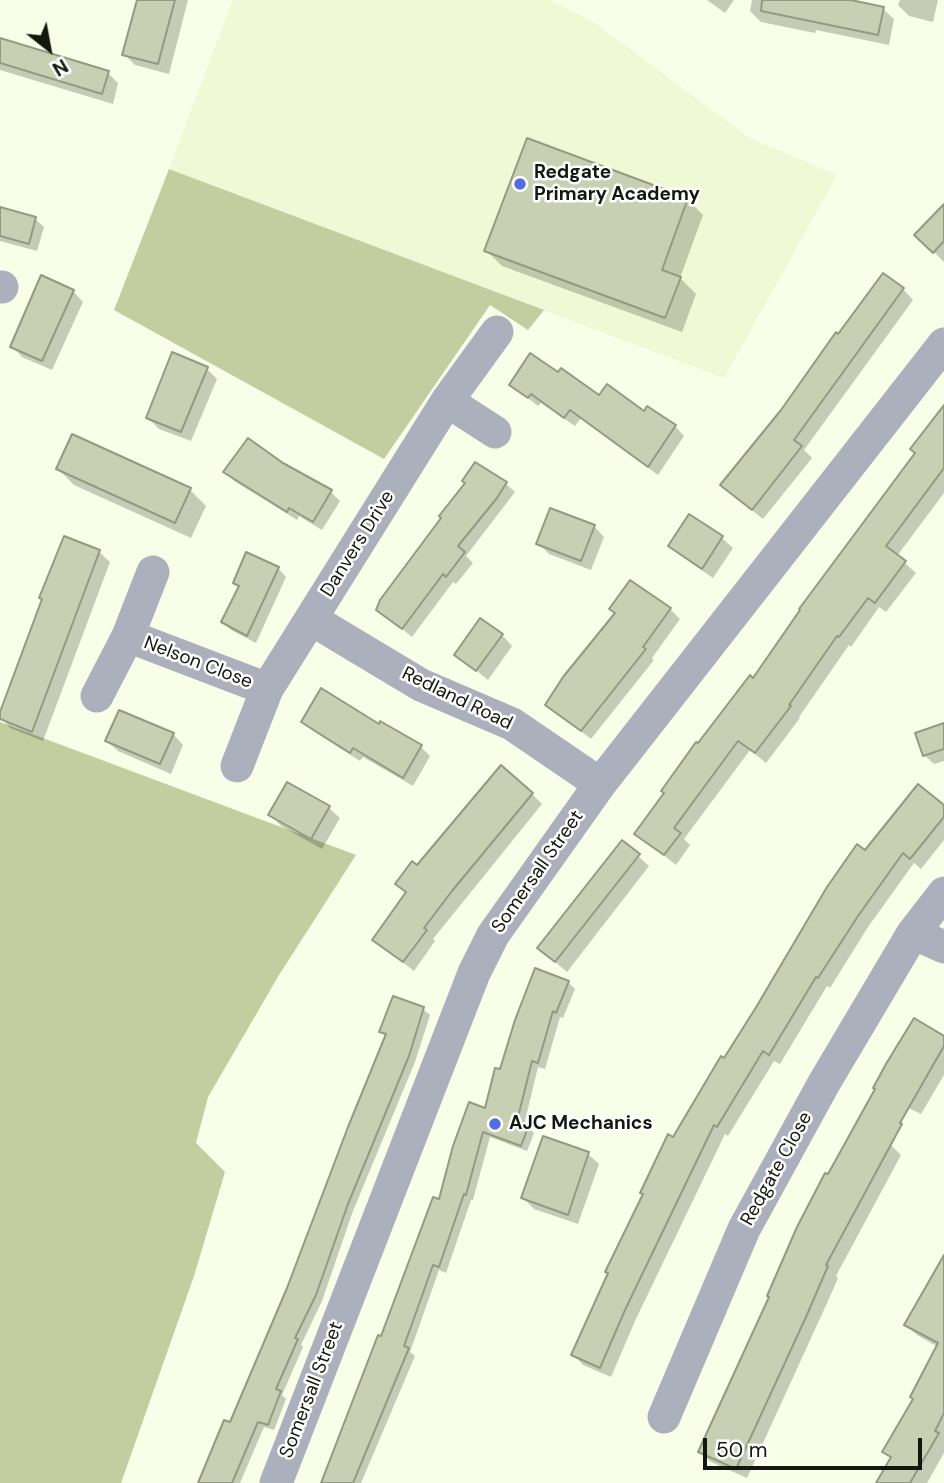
<!DOCTYPE html>
<style>
body{margin:0}
#map{position:relative;width:944px;height:1483px;overflow:hidden;background:#f8fee7;font-family:"DM Sans",sans-serif}
canvas{display:block}
.north{position:absolute;left:14px;top:14px;width:70px;height:70px;-webkit-text-stroke:5px #fff;paint-order:stroke;rotate:149deg;font-size:19px;font-weight:700;line-height:28px;text-align:center;color:#14170d}
.north::after{content:'';display:block;margin:auto;width:24px;height:32px;background:#14170d;clip-path:polygon(50% 0,100% 100%,50% 72%,0 100%)}
.scale{position:absolute;left:703px;top:1438px;width:219px;height:32px;box-sizing:border-box;border:4px solid #14170d;border-top:0;padding-left:9px;font-size:21px;line-height:24px;white-space:nowrap;color:#14170d;-webkit-text-stroke:5px #fff;paint-order:stroke}
</style>
<div id="map">
<canvas width="944" height="1483"></canvas>
<div class="north">N</div>
<div class="scale">50 m</div>
</div>
<script>
const c = document.querySelector('canvas').getContext('2d');
c.lineJoin = 'round';
function fillPath(path, color) {
  c.fillStyle = color;
  c.fill(path, 'evenodd');
}
function strokePath(path, color, width, dash) {
  c.strokeStyle = color;
  c.lineWidth = width;
  c.lineCap = dash ? 'butt' : 'round';
  c.setLineDash(dash || []);
  c.stroke(path);
}
function label(font, color, halo, rows, align = 'center') {
  c.font = font + ' "DM Sans",sans-serif';
  c.lineWidth = 5;
  c.setLineDash([]);
  c.textBaseline = 'middle';
  c.strokeStyle = halo;
  c.fillStyle = color;
  for (const [text, x, y, turn = 0] of rows) {
    c.save();
    c.translate(x, y);
    c.rotate((+turn || 0) * Math.PI / 180);
    c.textAlign = isNaN(turn) ? turn : align;
    if (halo) c.strokeText(text, 0, 0);
    c.fillText(text, 0, 0);
    c.restore();
  }
}
const built = new Path2D(`
 M 233,0 L 550,0 L 592,21 L 750,138 L 837,175 L 724,378 L 169,169 Z`);
const green = new Path2D(`
 M 169,169 L 544,310 L 528,330 L 490,305 L 384,459 L 114,310 Z
 M 0,722 L 356,855 L 279,975 L 208,1097 L 196,1143 L 225,1172 L 194,1276 L 121,1483 L 0,1483 Z`);
const shadow = new Path2D(`
 M 139,0 L 188,0 L 169,74 L 135,65 L 124,54 Z
 M 707,0 L 734,0 L 725,13 Z
 M 752,0 L 843,0 L 883,9 L 894,19 L 889,45 L 816,30 L 815,33 L 761,22 L 750,11 Z
 M 900,0 L 938,0 L 933,22 L 909,16 L 898,5 Z
 M 0,40 L 108,73 L 118,83 L 113,104 L 0,70 Z
 M 687,199 L 703,215 L 680,278 L 696,294 L 682,332 L 502,266 L 486,250 Z
 M 944,207 L 944,262 L 917,235 Z
 M 0,209 L 35,219 L 44,227 L 37,251 L 0,241 Z
 M 903,289 L 913,300 L 804,450 L 812,458 L 763,519 L 733,495 L 782,411 L 838,336 Z
 M 73,291 L 83,302 L 52,370 L 22,357 L 12,346 Z
 M 207,369 L 217,379 L 191,441 L 159,429 L 148,418 Z
 M 511,385 L 600,397 L 675,426 L 684,436 L 658,475 L 581,418 L 575,426 L 541,403 L 538,406 Z
 M 944,407 L 944,493 L 897,556 L 916,573 L 886,612 L 879,607 L 851,647 L 849,645 L 799,717 L 800,718 L 766,763 L 750,750 L 684,839 L 690,845 L 676,865 L 637,834 L 699,745 L 753,680 L 917,453 Z
 M 58,469 L 190,490 L 206,506 L 191,538 L 74,485 Z
 M 225,472 L 331,492 L 340,501 L 322,530 L 299,516 L 297,520 L 234,481 Z
 M 506,484 L 515,492 L 466,556 L 473,563 L 456,584 L 453,582 L 412,637 L 378,609 Z
 M 689,517 L 722,538 L 733,548 L 713,578 L 681,556 L 670,546 Z
 M 594,526 L 604,537 L 591,570 L 549,554 L 538,543 Z
 M 65,538 L 99,552 L 110,562 L 43,741 L 10,728 L 0,717 L 43,600 L 41,598 Z
 M 278,568 L 286,577 L 256,643 L 231,630 L 223,622 L 240,588 L 235,583 Z
 M 670,609 L 680,619 L 652,658 L 654,660 L 591,739 L 547,705 Z
 M 502,635 L 512,646 L 488,680 L 456,654 Z
 M 304,722 L 380,726 L 421,747 L 430,756 L 413,786 L 363,757 L 360,761 L 313,731 Z
 M 944,725 L 944,761 L 934,764 L 924,755 Z
 M 173,734 L 183,745 L 171,774 L 118,751 L 107,741 Z
 M 532,794 L 542,804 L 433,939 L 435,941 L 414,971 L 374,940 L 407,893 L 397,884 L 417,867 Z
 M 329,808 L 340,818 L 322,849 L 281,826 L 271,815 Z
 M 944,808 L 944,840 L 921,869 L 914,863 L 868,927 L 830,988 L 827,986 L 780,1064 L 774,1061 L 728,1136 L 725,1134 L 635,1321 L 611,1377 L 583,1365 L 573,1354 L 674,1139 L 865,852 Z
 M 638,856 L 649,866 L 567,972 L 539,948 Z
 M 568,982 L 575,989 L 563,1018 L 560,1017 L 545,1069 L 538,1067 L 524,1125 L 534,1133 L 527,1151 L 490,1137 L 473,1200 L 471,1200 L 446,1273 L 439,1270 L 410,1352 L 415,1356 L 361,1483 L 323,1483 L 440,1202 L 486,1111 L 501,1071 Z
 M 394,998 L 423,1009 L 430,1015 L 415,1062 L 353,1211 L 322,1301 L 301,1345 L 303,1347 L 282,1395 L 286,1399 L 274,1430 L 264,1427 L 240,1483 L 201,1483 L 231,1425 L 289,1289 L 387,1037 L 381,1031 Z
 M 944,1038 L 944,1075 L 921,1114 L 886,1097 Z
 M 544,1138 L 588,1154 L 599,1164 L 578,1224 L 534,1209 L 523,1198 Z
 M 890,1144 L 901,1155 L 836,1276 L 838,1278 L 828,1301 L 747,1478 L 711,1462 L 700,1452 Z
 M 944,1257 L 944,1453 L 927,1483 L 878,1483 L 892,1459 L 885,1452 L 915,1400 L 938,1347 L 917,1335 L 906,1325 Z`);
const building = new Path2D(`
 M 137,0 L 175,0 L 158,64 L 122,55 Z
 M 762,0 L 851,0 L 884,7 L 878,35 L 761,11 Z
 M 0,38 L 109,71 L 102,94 L 0,63 Z
 M 527,138 L 688,198 L 662,270 L 681,277 L 665,318 L 484,251 Z
 M 944,204 L 944,241 L 933,253 L 914,235 Z
 M 0,207 L 36,217 L 29,244 L 0,236 Z
 M 883,273 L 904,288 L 794,440 L 802,446 L 752,510 L 720,485 L 781,410 L 836,332 L 838,334 Z
 M 41,275 L 74,290 L 42,361 L 10,347 Z
 M 172,352 L 208,367 L 181,432 L 146,418 Z
 M 530,353 L 558,372 L 561,368 L 599,395 L 607,384 L 644,411 L 647,406 L 676,425 L 648,467 L 570,410 L 564,418 L 531,394 L 528,398 L 509,385 Z
 M 944,405 L 944,468 L 886,546 L 906,561 L 875,603 L 868,598 L 839,637 L 837,636 L 789,705 L 791,706 L 755,753 L 738,741 L 674,828 L 681,833 L 664,855 L 634,834 L 664,793 L 661,791 L 696,742 L 698,743 L 750,675 L 753,678 L 800,610 L 799,609 L 915,453 L 910,449 Z
 M 72,434 L 191,488 L 175,523 L 56,469 Z
 M 248,438 L 283,463 L 332,490 L 313,522 L 289,508 L 287,512 L 223,472 Z
 M 475,462 L 507,482 L 497,498 L 458,546 L 465,552 L 446,577 L 443,574 L 402,629 L 376,610 L 380,600 L 441,518 L 439,516 L 465,483 L 462,481 Z
 M 550,508 L 595,525 L 581,561 L 536,544 Z
 M 689,514 L 723,536 L 702,569 L 668,546 Z
 M 64,536 L 100,550 L 32,732 L 0,719 L 0,712 L 42,599 L 39,598 Z
 M 246,552 L 279,567 L 247,636 L 221,622 L 239,586 L 233,583 Z
 M 630,580 L 671,608 L 643,647 L 646,649 L 581,731 L 545,705 L 563,677 L 615,613 L 609,609 Z
 M 480,618 L 503,634 L 476,671 L 454,655 Z
 M 321,688 L 379,724 L 380,721 L 422,745 L 403,778 L 353,748 L 350,753 L 301,722 Z
 M 119,710 L 174,733 L 160,764 L 105,741 Z
 M 944,723 L 944,749 L 923,756 L 915,733 Z
 M 501,765 L 533,793 L 452,891 L 424,928 L 427,930 L 403,962 L 372,940 L 406,892 L 395,884 L 412,861 L 417,865 Z
 M 287,782 L 330,806 L 311,839 L 268,815 Z
 M 918,784 L 944,805 L 944,817 L 910,859 L 903,853 L 858,916 L 818,978 L 816,977 L 769,1055 L 763,1051 L 717,1127 L 714,1125 L 625,1310 L 600,1368 L 571,1355 L 608,1273 L 605,1272 L 643,1194 L 640,1193 L 668,1134 L 673,1137 L 721,1056 L 724,1058 L 755,1009 L 827,887 L 857,844 L 865,850 Z
 M 622,840 L 640,854 L 555,962 L 537,948 Z
 M 535,968 L 569,981 L 556,1013 L 553,1011 L 538,1063 L 532,1061 L 517,1121 L 529,1125 L 521,1146 L 483,1132 L 466,1195 L 464,1194 L 439,1267 L 433,1265 L 404,1346 L 409,1348 L 353,1483 L 321,1483 L 378,1335 L 381,1336 L 433,1197 L 439,1199 L 453,1146 L 469,1102 L 485,1108 L 495,1068 L 500,1069 L 515,1020 Z
 M 393,996 L 424,1007 L 409,1056 L 348,1204 L 316,1295 L 295,1338 L 298,1339 L 276,1389 L 281,1391 L 268,1425 L 258,1422 L 232,1483 L 198,1483 L 224,1420 L 230,1422 L 287,1288 L 348,1127 L 386,1034 L 379,1032 Z
 M 914,1018 L 944,1036 L 944,1046 L 900,1123 L 902,1124 L 826,1265 L 828,1266 L 806,1317 L 736,1469 L 698,1452 L 769,1297 L 767,1296 L 797,1227 L 825,1173 L 828,1174 L 875,1089 L 873,1088 L 886,1064 Z
 M 543,1136 L 589,1152 L 568,1215 L 521,1198 Z
 M 944,1255 L 944,1413 L 935,1431 L 939,1433 L 910,1483 L 876,1483 L 891,1457 L 882,1452 L 913,1399 L 910,1397 L 938,1343 L 904,1325 Z`);
const minor = new Path2D(`
 M 0,287 L 2,287
 M 447,401 L 495,432
 M 311,619 L 421,685 L 512,724 L 600,784
 M 128,636 L 267,689
 M 97,696 L 128,636 L 153,572
 M 237,766 L 267,689 L 447,401 L 497,332
 M 913,933 L 944,947
 M 664,1417 L 744,1229 L 824,1083 L 913,933 L 944,893
 M 276,1483 L 474,973 L 493,935 L 600,784 L 944,344`);
const markers = [
 [520,184,7,"#526ce1"],
 [495,1124,7,"#526ce1"]
];
const poiNames = [
 ["Redgate",534,173],
 ["Primary Academy",534,195],
 ["AJC Mechanics",509,1124]
];
const streetNames = [
 ["Danvers Drive",358,544,-58],
 ["Nelson Close",198,663,21],
 ["Redland Road",457,699,26],
 ["Somersall Street",538,872,-55],
 ["Redgate Close",777,1169,-61],
 ["Somersall Street",312,1390,-69]
];
fillPath(built, '#f0f9d5');
fillPath(green, '#c2cda0');
fillPath(shadow, '#0003');
fillPath(building, '#c8cfb3');
strokePath(building, '#949a80', 2);
strokePath(minor, '#acb0bc', 33);
for (const [x, y, r, color] of markers) {
  const dot = new Path2D();
  dot.arc(x, y, r, 0, 2 * Math.PI);
  c.fillStyle = color;
  c.fill(dot);
  strokePath(dot, '#fff', 2.5);
}
label('bold 19px', '#14170d', '#fff', poiNames, 'left');
label('19px', '#14170d', '#fff', streetNames);
</script>
